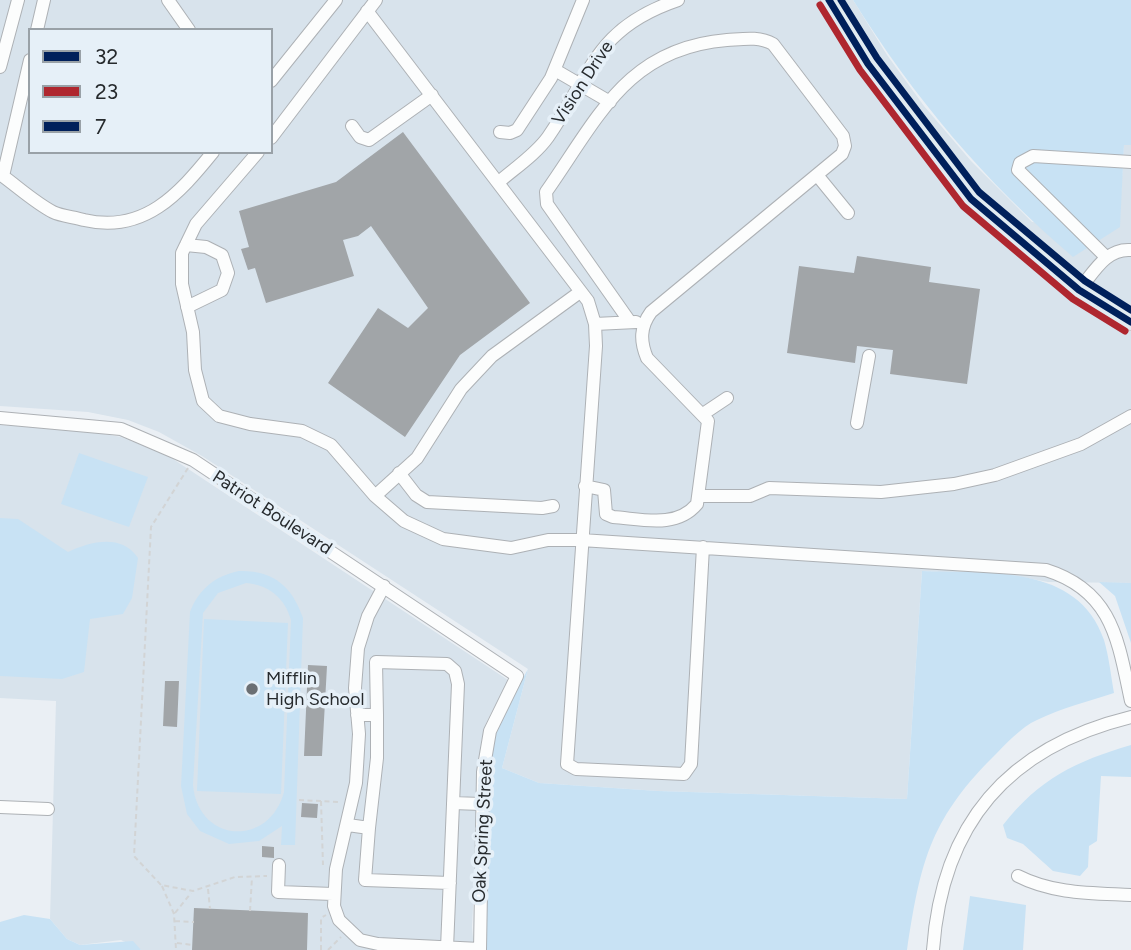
<!DOCTYPE html>
<style>
body{margin:0}
#map{position:relative;width:1131px;height:950px;overflow:hidden;background:#eaeff4;font-family:Figtree,sans-serif}
canvas{display:block}
.legend{position:absolute;left:28px;top:28px;width:245px;height:126px;box-sizing:border-box;background:#e6f0f8;border:2px solid #99a1a7;margin:0;padding:9px 12px;list-style:none;font-size:21px;color:#262a2d}
.legend li{display:flex;align-items:center;gap:14px;height:35px}
.legend b{width:35px;border:2px solid #99a1a7}
</style>
<div id="map">
<canvas width="1131" height="950"></canvas>
<ul class="legend">
<li><b style="height:9px;background:#00205b"></b>32</li>
<li><b style="height:9px;background:#af272f"></b>23</li>
<li><b style="height:9px;background:#00205b"></b>7</li>
</ul>
</div>
<script>
const c = document.querySelector('canvas').getContext('2d');
c.lineJoin = 'round';
function fillPath(path, color) {
  c.fillStyle = color;
  c.fill(path, 'evenodd');
}
function strokePath(path, color, width, dash) {
  c.strokeStyle = color;
  c.lineWidth = width;
  c.lineCap = dash ? 'butt' : 'round';
  c.setLineDash(dash || []);
  c.stroke(path);
}
function label(font, color, halo, rows, align = 'center') {
  c.font = font + ' Figtree,sans-serif';
  c.lineWidth = 7;
  c.setLineDash([]);
  c.textBaseline = 'middle';
  c.strokeStyle = halo;
  c.fillStyle = color;
  for (const [text, x, y, turn = 0] of rows) {
    c.save();
    c.translate(x, y);
    c.rotate((+turn || 0) * Math.PI / 180);
    c.textAlign = isNaN(turn) ? turn : align;
    if (halo) c.strokeText(text, 0, 0);
    c.fillText(text, 0, 0);
    c.restore();
  }
}
const built = new Path2D(`
 M 0,0 L 853,0 L 887,55 L 924,106 L 971,161 L 1032,222 L 1119,227 L 1124,144 L 1131,145 L 1131,583 L 1048,582 L 1016,576 L 922,571 L 907,799 L 658,791 L 539,783 L 502,768 L 528,669 L 202,456 L 159,432 L 128,420 L 88,412 L 0,406 ZM 30,30 L 271,30 L 271,152 L 30,152 Z
 M 0,425 L 82,430 L 121,437 L 167,455 L 508,680 L 486,723 L 481,742 L 472,927 L 474,950 L 141,950 L 121,940 L 80,945 L 67,939 L 50,919 L 56,701 L 0,698 Z`);
const green = new Path2D(`
 M 853,0 L 1131,0 L 1131,145 L 1124,145 L 1120,227 L 1073,257 C 985,182 914,98 853,0 Z
 M 79,453 L 148,477 L 129,527 L 61,504 Z
 M 0,518 L 18,519 L 68,552 C 90,542 121,533 138,558 L 132,598 L 123,614 L 90,619 L 84,672 L 62,679 L 0,676 Z
 M 239,571 C 273,570 292,586 303,618 L 295,845 L 281,845 L 282,826 L 259,841 L 229,844 L 200,831 L 187,814 L 181,786 L 190,612 C 199,589 215,576 239,571 ZM 246,583 C 269,585 285,598 291,620 L 284,792 C 269,848 198,843 193,785 L 203,613 L 218,593 Z
 M 922,571 C 987,574 1078,563 1104,640 C 1109,657 1111,676 1114,693 C 1089,701 1062,708 1037,720 C 1021,727 1005,745 992,758 C 929,821 920,865 907,950 L 486,950 L 483,920 L 490,753 L 495,728 L 528,669 L 502,768 L 539,783 L 658,791 L 907,799 Z
 M 1099,582 L 1131,583 L 1131,643 L 1115,596 Z
 M 204,619 L 288,623 L 281,794 L 197,791 Z
 M 1131,745 L 1131,777 L 1101,776 L 1097,841 L 1089,846 L 1088,867 L 1080,876 L 1053,871 L 1023,844 L 1007,838 L 1003,825 C 1039,779 1076,761 1131,745 Z
 M 970,896 L 1026,905 L 1023,950 L 963,950 Z
 M 24,915 L 50,919 L 67,939 L 80,945 L 133,941 L 141,950 L 0,950 L 0,922 Z`);
const building = new Path2D(`
 M 403,132 L 530,303 L 460,355 L 405,437 L 328,383 L 378,308 L 408,328 L 428,308 L 371,226 L 358,236 L 343,240 L 354,276 L 266,303 L 255,268 L 248,270 L 241,249 L 249,247 L 239,211 L 336,182 Z
 M 857,256 L 931,267 L 929,282 L 980,289 L 967,384 L 890,374 L 893,350 L 857,346 L 855,363 L 787,353 L 799,266 L 854,273 Z
 M 308,665 L 327,666 L 322,756 L 304,756 Z
 M 165,681 L 179,681 L 177,727 L 163,726 Z
 M 302,803 L 318,804 L 317,818 L 301,817 Z
 M 262,846 L 274,847 L 274,858 L 262,857 Z
 M 194,908 L 308,913 L 307,950 L 192,950 Z`);
const path = new Path2D(`
 M 188,468 L 151,527 L 134,856 L 161,885 L 193,891 L 235,877 L 267,876
 M 299,800 L 340,802
 M 321,801 L 323,865
 M 162,886 L 174,914 L 176,950
 M 208,889 L 210,909
 M 250,911 L 252,877
 M 175,913 L 191,893
 M 175,921 L 194,922
 M 177,943 L 193,945
 M 321,950 L 321,918 L 326,915
 M 328,950 L 341,937`);
const minor = new Path2D(`
 M 168,0 L 189,30
 M 367,11 L 588,301 L 595,324 L 596,346 L 567,764 L 576,769 L 684,774 L 691,764 L 703,547
 M 37,30 L 44,0
 M 0,67 L 18,0
 M 555,70 L 610,102
 M 271,81 L 336,0
 M 352,126 L 360,137 L 369,140 L 432,95
 M 500,132 L 510,133 L 517,130 L 551,78 L 583,0
 M 271,138 L 376,0
 M 258,152 L 196,224 L 182,253 L 182,284 L 193,332 L 195,370 L 203,401 L 219,416 L 250,424 L 302,431 L 331,445 L 375,496 L 404,521 L 443,539 L 511,548 L 548,540 L 581,540 L 1046,570 C 1113,591 1118,641 1131,701
 M 0,174 C 17,186 34,202 53,212 C 61,216 74,217 84,220 C 144,234 179,194 213,152
 M 817,175 L 848,213
 M 3,176 L 30,60
 M 500,181 C 515,168 536,154 548,137 C 592,73 595,28 678,0
 M 186,245 L 206,247 L 222,255 L 228,273 L 222,290 L 187,307
 M 1106,257 L 1018,170 L 1020,163 L 1033,156 L 1131,162
 M 1079,290 C 1094,272 1106,248 1131,250
 M 595,324 L 636,322
 M 703,414 L 727,398
 M 0,418 L 121,429 L 193,460 L 517,676 L 490,731 L 483,772 L 480,950
 M 857,423 L 869,356
 M 399,473 L 416,495 L 427,502 L 542,508 L 553,506
 M 585,486 L 604,490 L 606,514 L 613,517 C 642,519 676,529 697,504 L 708,421 L 647,358 C 640,341 640,327 651,312 L 842,154 L 845,146 L 843,136 L 773,44 C 759,36 743,39 727,40 C 627,48 598,118 546,192 L 547,204 L 630,322
 M 375,496 L 417,458 L 461,389 L 492,356 L 580,292
 M 698,496 L 750,496 L 769,488 L 881,492 L 954,484 L 995,475 L 1081,444 L 1131,416
 M 384,586 L 368,616 L 358,648 L 355,688 L 359,734 L 356,783 L 336,869 L 334,906 L 339,920 L 360,940 L 378,944 L 480,949
 M 357,715 L 377,715 L 376,662 L 447,664 L 455,671 L 458,684 L 447,948
 M 453,803 L 481,804
 M 0,807 L 48,809
 M 348,825 L 369,828 L 377,758 L 377,715
 M 369,828 L 365,880 L 450,883
 M 279,865 L 278,892 L 333,894
 M 1018,876 C 1053,894 1092,893 1131,895
 M 933,950 C 942,823 1008,747 1131,717`);
const major = new Path2D(`
 M 829,0 L 868,64 L 971,199 L 1079,290 L 1131,322`);
const bus1 = new Path2D(`
 M 829,0 L 868,64 L 971,199 L 1079,290 L 1131,322`);
const bus2 = new Path2D(`
 M 820,5 L 860,70 L 963,206 L 1073,299 L 1125,331`);
const bus3 = new Path2D(`
 M 841,0 L 877,58 L 979,192 L 1085,281 L 1131,310`);
const markers = [
 [252,689,7,"#6b6f73"]
];
const streetNames = [
 ["Vision Drive",583,83,-57],
 ["Patriot Boulevard",272,513,33],
 ["Oak Spring Street",483,831,-87]
];
const poiNames = [
 ["Mifflin",266,679],
 ["High School",266,700]
];
fillPath(built, '#d8e3ec');
fillPath(green, '#c8e2f4');
fillPath(building, '#a1a5a8');
strokePath(minor, '#adb1b5', 14);
strokePath(major, '#c8cbcd', 18);
strokePath(path, '#d2d4d5', 2, [5, 3.5]);
strokePath(minor, '#fcfdfd', 12);
strokePath(major, '#e1ebf1', 16);
strokePath(bus1, '#00205b', 7);
strokePath(bus2, '#af272f', 7);
strokePath(bus3, '#00205b', 7);
for (const [x, y, r, color] of markers) {
  const dot = new Path2D();
  dot.arc(x, y, r, 0, 2 * Math.PI);
  c.fillStyle = color;
  c.fill(dot);
  strokePath(dot, '#e6f0f8', 2.5);
}
label('18px', '#262a2d', '#e6f0f8', streetNames);
label('18px', '#262a2d', '#e6f0f8', poiNames, 'left');
</script>
